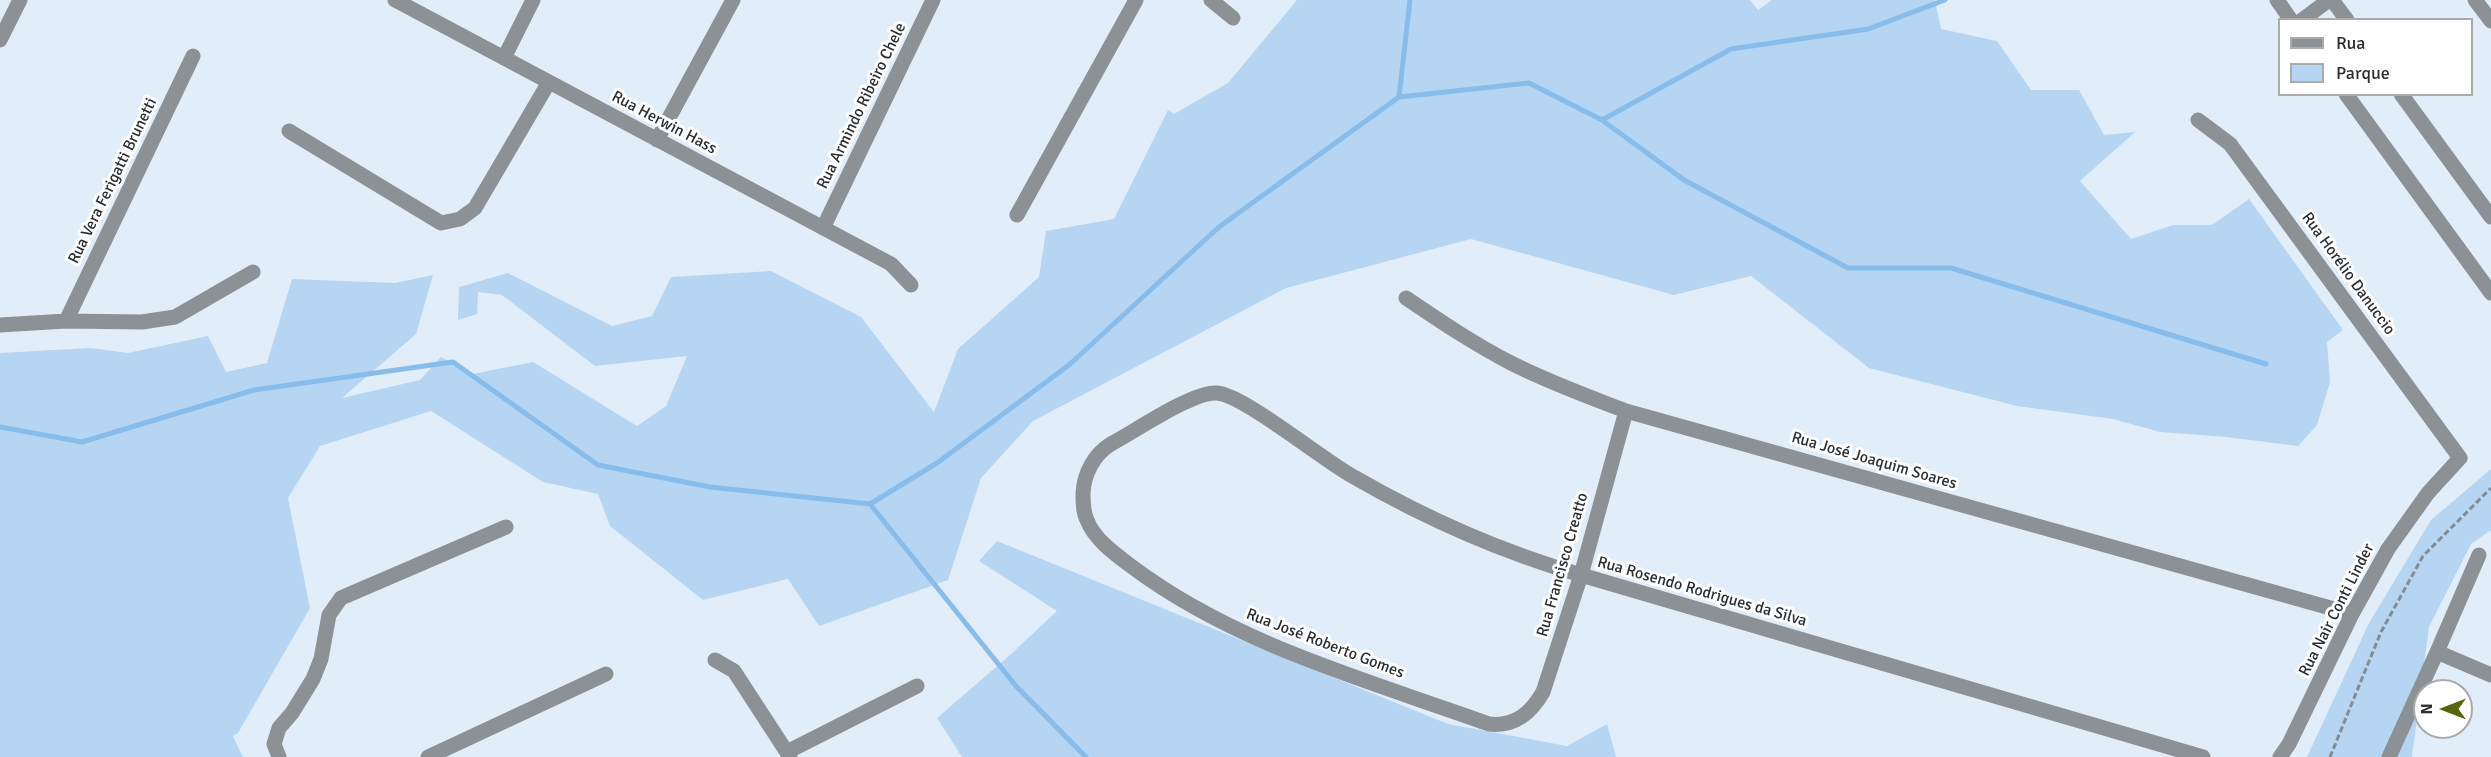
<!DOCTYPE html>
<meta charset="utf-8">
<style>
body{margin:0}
#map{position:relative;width:2491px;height:757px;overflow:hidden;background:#e1eef9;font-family:Signika,sans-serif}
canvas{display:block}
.legend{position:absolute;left:2278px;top:18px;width:195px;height:78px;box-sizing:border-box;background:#fff;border:2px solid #aaabad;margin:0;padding:8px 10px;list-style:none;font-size:18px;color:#2a2e33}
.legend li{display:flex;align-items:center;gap:12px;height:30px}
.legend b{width:30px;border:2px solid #aaabad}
.north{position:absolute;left:2413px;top:679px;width:60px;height:60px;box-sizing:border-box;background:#fff;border:2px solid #aaabad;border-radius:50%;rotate:270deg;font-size:16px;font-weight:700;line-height:24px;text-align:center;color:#2a2e33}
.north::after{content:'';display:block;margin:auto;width:21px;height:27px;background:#586408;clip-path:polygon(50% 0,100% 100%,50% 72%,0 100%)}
</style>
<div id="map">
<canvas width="2491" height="757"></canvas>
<ul class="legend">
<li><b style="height:8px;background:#8c9196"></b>Rua</li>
<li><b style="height:16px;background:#b5d5f3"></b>Parque</li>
</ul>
<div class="north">N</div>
</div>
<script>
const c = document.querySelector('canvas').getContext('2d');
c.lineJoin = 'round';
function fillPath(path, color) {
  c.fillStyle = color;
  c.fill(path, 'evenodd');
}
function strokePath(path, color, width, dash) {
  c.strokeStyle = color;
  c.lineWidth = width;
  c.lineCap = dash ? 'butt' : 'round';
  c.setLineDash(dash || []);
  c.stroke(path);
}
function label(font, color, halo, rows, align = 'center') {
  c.font = font + ' Signika,sans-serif';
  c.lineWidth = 6;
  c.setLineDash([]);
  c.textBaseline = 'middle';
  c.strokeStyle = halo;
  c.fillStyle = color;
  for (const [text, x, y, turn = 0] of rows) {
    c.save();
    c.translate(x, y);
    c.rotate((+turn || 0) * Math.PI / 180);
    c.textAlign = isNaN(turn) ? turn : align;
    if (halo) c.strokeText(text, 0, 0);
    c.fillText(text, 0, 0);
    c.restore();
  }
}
const green = new Path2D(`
 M 1297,0 L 1750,0 L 1758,10 L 1772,0 L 1935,0 L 1941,29 L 1997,41 L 2031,90 L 2079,90 L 2104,135 L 2135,132 L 2080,181 L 2131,239 L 2173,225 L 2212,225 L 2249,199 L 2343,330 L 2327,342 L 2330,382 L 2317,425 L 2298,446 L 2226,437 L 2160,432 L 2113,419 L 2017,406 L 1869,368 L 1751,276 L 1674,295 L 1471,239 L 1286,288 L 1033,421 L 981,478 L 948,580 L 819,626 L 788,579 L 703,600 L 610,526 L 598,494 L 543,482 L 431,411 L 320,446 L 288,498 L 310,608 L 238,733 L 233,736 L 243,757 L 0,757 L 0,353 L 91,348 L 128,353 L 208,336 L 226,372 L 267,363 L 292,279 L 395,283 L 433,275 L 416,334 L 342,398 L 420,380 L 441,357 L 473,374 L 533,362 L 637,426 L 666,406 L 687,356 L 595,366 L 502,295 L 478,292 L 477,314 L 458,320 L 459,287 L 508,273 L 612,326 L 652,316 L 671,277 L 771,271 L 861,317 L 934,412 L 958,349 L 1039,277 L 1046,231 L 1114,219 L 1168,110 L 1174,114 L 1228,83 Z
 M 2491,469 L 2491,530 L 2471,544 L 2429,627 L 2412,757 L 2307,757 L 2369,623 L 2431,520 Z
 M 997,541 L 1448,724 L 1567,746 L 1607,724 L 1616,757 L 962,757 L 937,718 L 1010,655 L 1057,611 L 979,561 Z`);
const stream = new Path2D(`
 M 1399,97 L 1410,0
 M 1602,120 L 1731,49 L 1868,29 L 1945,0
 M 0,427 L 82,442 L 254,390 L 453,362 L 598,465 L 710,487 L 870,504 L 1016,686 L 1086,757
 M 870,504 L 937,463 L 1069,365 L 1219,227 L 1399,97 L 1529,83 L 1602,120 L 1684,180 L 1848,268 L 1951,268 L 2266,364`);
const path = new Path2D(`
 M 2330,757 L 2381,632 L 2423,556 L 2491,488`);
const minor = new Path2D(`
 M 395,0 L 891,264 L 911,285
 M 1211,0 L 1233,18
 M 2277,0 L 2291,20
 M 2332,0 L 2347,20
 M 2475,0 L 2491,21
 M 2302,20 L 2329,0
 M 0,40 L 20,0
 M 504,58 L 533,0
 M 2346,94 L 2491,293
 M 2401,94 L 2491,217
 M 2198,120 L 2230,144 L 2460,458 L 2428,493 L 2388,549 L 2352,614 L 2289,744 L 2280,757
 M 289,131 L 441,223 L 460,219 L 475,208 L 549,82
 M 657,140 L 733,0
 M 1017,215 L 1136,0
 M 823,228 L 933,0
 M 1406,298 C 1440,321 1474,344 1511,363 C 1548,382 1587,396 1626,411 L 2352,614
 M 66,321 L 193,56
 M 0,325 L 66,321 L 142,322 L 175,317 L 253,272
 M 1626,411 L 1581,575 L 1543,692 C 1531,713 1515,727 1489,724 C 1367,680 1236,645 1131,566 C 1115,554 1094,539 1087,520 C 1083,512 1083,502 1083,493 C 1084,474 1094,454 1111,444 C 1134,432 1193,391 1217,393 C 1244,395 1324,461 1354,477 C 1425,518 1502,552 1581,575 L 2203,757
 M 2437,652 L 2491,675
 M 715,660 L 734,671 L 790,757
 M 787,752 L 917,686
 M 279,757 L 274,744 L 279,728 L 292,713 L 313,679 L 321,659 L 329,615 L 341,598 L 506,527
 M 428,757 L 606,674
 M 2389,757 L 2437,652 L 2479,555`);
const streetNames = [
 ["Rua Armindo Ribeiro Chele",862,106,-64],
 ["Rua Herwin Hass",664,123,28],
 ["Rua Vera Ferigatti Brunetti",113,181,-64],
 ["Rua Horélio Danuccio",2348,274,54],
 ["Rua José Joaquim Soares",1874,461,16],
 ["Rua Francisco Creatto",1563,565,-74],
 ["Rua Rosendo Rodrigues da Silva",1702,592,16],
 ["Rua Nair Conti Linder",2337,610,-63],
 ["Rua José Roberto Gomes",1325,644,21]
];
fillPath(green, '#b5d5f3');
strokePath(stream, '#88bdeb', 5);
strokePath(path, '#838b93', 3, [6, 3]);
strokePath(minor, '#8c9196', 15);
label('16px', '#2a2e33', '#fff', streetNames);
</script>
